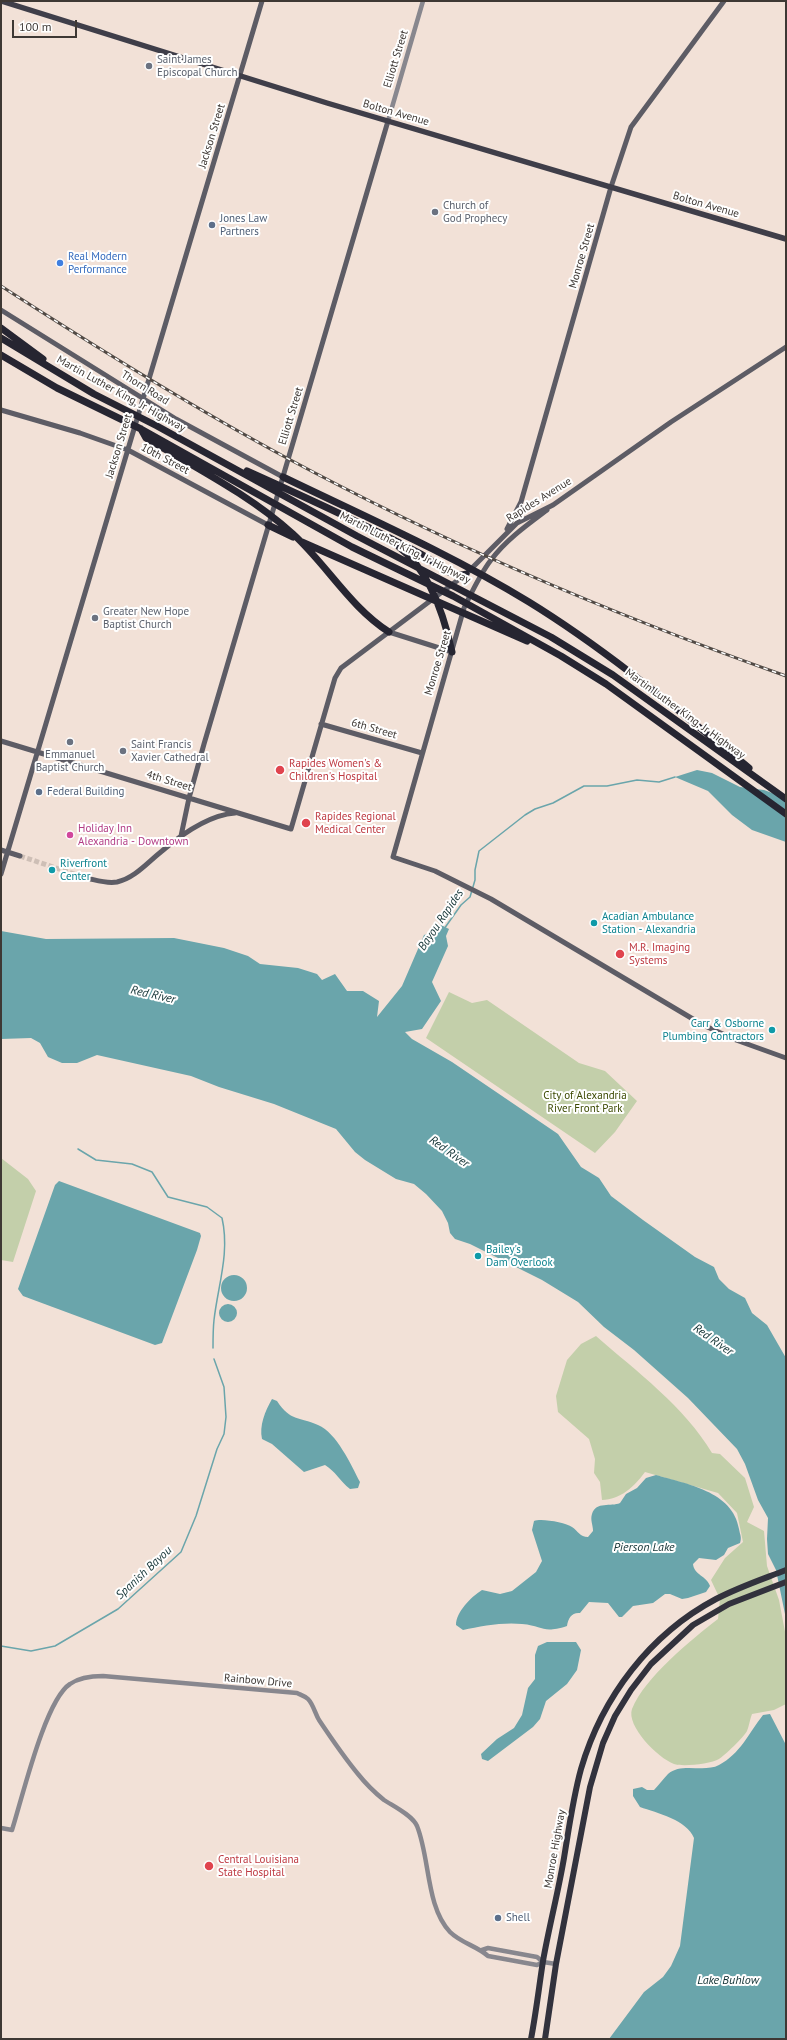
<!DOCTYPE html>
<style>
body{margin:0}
#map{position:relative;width:787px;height:2040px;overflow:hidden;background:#f2e1d7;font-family:"PT Sans",sans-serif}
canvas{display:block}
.frame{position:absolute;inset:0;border:2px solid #3e3834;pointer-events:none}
.scale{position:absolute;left:12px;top:20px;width:65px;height:18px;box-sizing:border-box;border:2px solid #3e3834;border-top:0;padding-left:5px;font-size:12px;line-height:14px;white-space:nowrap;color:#3e3834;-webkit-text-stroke:3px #fff;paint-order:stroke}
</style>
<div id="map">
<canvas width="787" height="2040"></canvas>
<div class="frame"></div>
<div class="scale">100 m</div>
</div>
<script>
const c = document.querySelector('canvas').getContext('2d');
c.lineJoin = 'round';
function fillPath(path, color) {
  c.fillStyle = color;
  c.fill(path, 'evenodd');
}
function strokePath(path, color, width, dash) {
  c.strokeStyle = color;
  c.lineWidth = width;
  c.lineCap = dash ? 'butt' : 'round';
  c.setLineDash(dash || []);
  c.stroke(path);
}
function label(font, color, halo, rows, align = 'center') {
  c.font = font + ' "PT Sans",sans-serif';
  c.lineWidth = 4;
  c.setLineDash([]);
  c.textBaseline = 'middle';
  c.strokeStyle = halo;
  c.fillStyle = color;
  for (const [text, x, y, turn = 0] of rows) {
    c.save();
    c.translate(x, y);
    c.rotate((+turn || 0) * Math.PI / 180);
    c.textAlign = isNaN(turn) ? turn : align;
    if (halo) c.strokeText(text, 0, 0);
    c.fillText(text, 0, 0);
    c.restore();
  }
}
const green = new Path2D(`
 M 449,992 L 472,1003 L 487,1000 L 579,1063 L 605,1071 L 637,1101 L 615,1132 L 595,1153 L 426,1038 Z
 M 1,1158 L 28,1179 L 36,1191 L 13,1262 L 1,1260 Z
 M 596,1336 C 637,1372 684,1406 712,1453 L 720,1454 L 745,1478 L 754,1507 L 747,1522 L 764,1531 L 767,1566 L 779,1600 L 786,1637 L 786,1704 L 774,1710 L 752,1714 C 750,1719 749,1726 747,1731 C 744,1737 724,1756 719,1759 C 711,1764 682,1767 674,1764 C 658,1758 626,1726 632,1709 C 645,1677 691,1640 718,1619 L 720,1599 L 711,1580 L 725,1558 L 743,1542 L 737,1513 L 718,1493 L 645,1472 C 635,1486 620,1500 602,1500 L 600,1482 L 594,1473 L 595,1459 L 589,1439 L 558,1412 L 556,1396 L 567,1360 L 581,1344 Z`);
const water = new Path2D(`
 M 697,770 L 712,773 L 740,787 L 764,790 L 786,798 L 786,842 L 752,830 L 732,815 L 708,791 L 675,777 Z
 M 441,925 L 449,929 L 446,936 L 448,946 L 432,982 L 441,1001 L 422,1029 L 405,1032 L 412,1039 L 452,1062 L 558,1134 L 581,1167 L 599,1178 L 611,1196 L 643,1220 L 695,1257 L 714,1267 L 719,1279 L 729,1289 L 745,1298 L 752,1313 L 767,1325 L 786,1358 L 786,1619 L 776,1570 L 768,1554 L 767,1539 L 768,1518 L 758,1500 L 745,1464 L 737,1449 L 688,1398 L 634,1350 L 604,1327 L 578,1302 L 542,1280 L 470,1244 L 455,1239 L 450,1233 L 448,1223 L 442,1211 L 426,1194 L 414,1184 L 396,1179 L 365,1160 L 355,1152 L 336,1129 L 274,1104 L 219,1087 L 191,1076 L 97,1055 L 77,1063 L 62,1063 L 48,1057 L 40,1043 L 31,1038 L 1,1039 L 1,931 L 46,939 L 174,938 L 224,948 L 248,956 L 260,964 L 298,968 L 317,974 L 322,980 L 335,974 L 347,991 L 363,991 L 379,1001 L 377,1017 L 402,986 L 424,935 L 436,931 Z
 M 59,1181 L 200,1233 L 201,1236 L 197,1250 L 162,1343 L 155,1345 L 23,1296 L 18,1289 L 55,1185 Z
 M221 1288a13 13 0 1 1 26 0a13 13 0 1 1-26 0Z
 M219 1313a9 9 0 1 1 18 0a9 9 0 1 1-18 0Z
 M 272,1399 L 277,1401 C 291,1422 298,1416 318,1425 C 337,1433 351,1465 360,1482 L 358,1488 L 350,1489 C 340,1481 335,1471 325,1465 L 304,1472 L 272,1444 L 262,1439 C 259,1426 265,1411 272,1399 Z
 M 656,1475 C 686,1484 733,1491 739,1529 C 740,1535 742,1537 740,1543 L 728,1548 L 724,1555 L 716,1560 L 699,1558 L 693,1564 C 694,1575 707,1576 710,1586 L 706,1592 L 688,1598 L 682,1599 L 670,1594 L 665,1594 L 653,1603 L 633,1606 L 622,1617 L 619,1617 L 608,1603 L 589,1602 L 580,1613 C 572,1612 568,1618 567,1626 C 542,1634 544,1626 522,1624 C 503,1622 481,1626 463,1630 L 456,1625 C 456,1612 471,1597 482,1590 L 500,1594 L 512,1591 L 536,1572 L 542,1561 L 532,1530 L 534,1521 C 542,1518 566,1523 572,1527 C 578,1531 580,1537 588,1537 L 593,1531 C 593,1525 590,1520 592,1514 C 596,1501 611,1507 620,1503 L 626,1494 L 637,1488 L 646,1478 Z
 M 547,1642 L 576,1642 L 581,1650 L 577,1670 L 567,1684 L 546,1701 L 540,1719 L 533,1727 L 488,1761 L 482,1759 L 481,1754 L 497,1739 L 514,1728 L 522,1715 L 528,1688 L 535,1679 L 535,1655 L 538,1646 Z
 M 770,1714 L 786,1745 L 786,2039 L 609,2039 L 644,1992 L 663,1977 L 671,1966 L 680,1946 L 694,1838 C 687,1820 657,1813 640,1807 L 633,1796 L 633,1789 L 642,1787 L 647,1790 L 654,1790 C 659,1785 663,1779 668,1774 C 681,1762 704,1773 719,1765 C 740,1754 749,1733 763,1715 Z`);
const stream = new Path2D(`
 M 444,929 L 461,905 L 470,897 L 475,880 L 475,870 L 479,851 L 525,815 L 535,809 L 553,803 L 584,786 L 607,786 L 637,780 L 659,782 L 675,777
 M 78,1149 L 96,1160 L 132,1164 L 152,1172 L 168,1197 L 207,1207 L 222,1218 C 230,1253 218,1285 214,1320 C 213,1329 213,1339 213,1348
 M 1,1646 L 31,1651 L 55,1646 L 118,1609 L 181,1552 L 196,1516 L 217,1449 L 224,1434 L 226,1417 L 224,1387 L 214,1359`);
const secondaryTunnel = new Path2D(`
 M 20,856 L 86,878`);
const tertiary = new Path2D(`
 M 388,121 L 423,1
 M 1,1828 L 12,1830 C 22,1799 45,1700 70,1684 C 80,1677 91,1676 103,1676 L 297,1693 C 301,1695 305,1696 308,1699 C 313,1704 315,1713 319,1720 C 331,1738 344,1757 358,1774 C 366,1784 374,1792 384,1800 C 393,1806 412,1815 417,1826 C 430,1858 426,1907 450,1932 C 461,1943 477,1946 488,1956 L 537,1965 L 543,1962
 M 482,1950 L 488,1948 L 537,1957 L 543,1962 L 556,1964`);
const secondary = new Path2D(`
 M 1,310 L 176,419 L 283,477
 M 1,410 L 80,433 L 128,450 L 268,525
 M 547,510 C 527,525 506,540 491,560 C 480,574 472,592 464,608 L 393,857 L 435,871 L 491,899 L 703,1025 L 736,1040 L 786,1058
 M 507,529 L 521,502 L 611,187 L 631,127 L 724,1
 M 389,632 L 452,652
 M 321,724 L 422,753
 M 1,741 L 291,829 L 335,678 L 341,668 L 466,574 L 517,523 L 553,505 L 671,422 L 786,347
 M 181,836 L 189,798 L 204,744 L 388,121
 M 1,850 L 20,856
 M 1,874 L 262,1
 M 86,878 C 96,880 106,884 117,882 C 135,878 148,862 162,851 C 182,834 209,815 235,813`);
const primary = new Path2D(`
 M 1,1 L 327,103 L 786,239`);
const trunk = new Path2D(`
 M 531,2039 C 536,2013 539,1987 543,1961 C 549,1927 558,1893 564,1858 C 569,1828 573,1798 581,1769 C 602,1697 650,1634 716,1599 C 739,1587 763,1579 786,1570
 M 545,2039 L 556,1964 L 590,1787 L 603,1743 L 615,1716 L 631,1690 L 651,1664 L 693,1625 L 729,1604 L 786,1582`);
const motorway = new Path2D(`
 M 1,328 L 43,359
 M 1,338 L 94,394 L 157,426 L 357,536 L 551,637 L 613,675 L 786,799
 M 1,355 L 57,388 L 141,429 L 352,547 L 453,596 L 561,656 L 606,684 L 786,814
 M 141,429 L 146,438 C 196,468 250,495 293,534 C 327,565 350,607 389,632
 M 247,471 C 305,497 364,524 421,554 C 435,561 449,579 466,574
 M 283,477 C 366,517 450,554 529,602 C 607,650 678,710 749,768
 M 268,525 L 293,537
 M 302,542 L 527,641
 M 399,547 C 429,570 444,615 452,652`);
const rail = new Path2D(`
 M 1,286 C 94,346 187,404 285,457 C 446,544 614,615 786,676`);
const markers = [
 [149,66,4,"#6b7280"],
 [435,212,4,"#6b7280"],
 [212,225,4,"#5c6f8a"],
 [60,263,4,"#3f7fe0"],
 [95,618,4,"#6b7280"],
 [70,742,4,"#6b7280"],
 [123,751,4,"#6b7280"],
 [280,770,5,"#e0444e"],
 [39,792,4,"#5c6f8a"],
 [306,823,5,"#e0444e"],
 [70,835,4,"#d1479c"],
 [52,870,4,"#0f9aa8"],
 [594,923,4,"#0f9aa8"],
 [620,954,5,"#e0444e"],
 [772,1030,4,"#0f9aa8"],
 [478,1256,4,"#0f9aa8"],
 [209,1866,5,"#e0444e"],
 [498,1918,4,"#5c6f8a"]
];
const streetNames = [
 ["Elliott Street",396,59,-73],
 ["Bolton Avenue",396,113,16],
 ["Jackson Street",212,136,-73],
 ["Bolton Avenue",706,205,16],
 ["Monroe Street",582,256,-74],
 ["Thorn Road",145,388,32],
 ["Martin Luther King, Jr Highway",121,394,29],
 ["Elliott Street",291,416,-73],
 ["Jackson Street",119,446,-73],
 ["10th Street",165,459,28],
 ["Rapides Avenue",539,500,-32],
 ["Martin Luther King, Jr Highway",405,548,27],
 ["Monroe Street",438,663,-73],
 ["Martin Luther King, Jr Highway",685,714,36],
 ["6th Street",374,729,16],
 ["4th Street",169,781,17],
 ["Rainbow Drive",258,1681,5],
 ["Monroe Highway",555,1849,-80]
];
const worshipNames = [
 ["Saint James",157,60],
 ["Episcopal Church",157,73],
 ["Church of",443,206],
 ["God Prophecy",443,219],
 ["Greater New Hope",103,612],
 ["Baptist Church",103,625],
 ["Saint Francis",131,745],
 ["Xavier Cathedral",131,758],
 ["Emmanuel",70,755,"center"],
 ["Baptist Church",70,768,"center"]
];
const serviceNames = [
 ["Jones Law",220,219],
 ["Partners",220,232],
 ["Federal Building",47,792],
 ["Shell",506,1918]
];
const shopNames = [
 ["Real Modern",68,257],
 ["Performance",68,270]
];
const healthNames = [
 ["Rapides Women's &",289,764],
 ["Children's Hospital",289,777],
 ["Rapides Regional",315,817],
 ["Medical Center",315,830],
 ["M.R. Imaging",629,948],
 ["Systems",629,961],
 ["Central Louisiana",218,1860],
 ["State Hospital",218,1873]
];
const hotelNames = [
 ["Holiday Inn",78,829],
 ["Alexandria - Downtown",78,842]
];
const cultureNames = [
 ["Riverfront",60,864],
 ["Center",60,877],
 ["Acadian Ambulance",602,917],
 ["Station - Alexandria",602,930],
 ["Carr & Osborne",764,1024,"right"],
 ["Plumbing Contractors",764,1037,"right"],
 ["Bailey's",486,1250],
 ["Dam Overlook",486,1263]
];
const parkNames = [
 ["City of Alexandria",585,1096],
 ["River Front Park",585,1109]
];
const waterNames = [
 ["Bayou Rapides",441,920,-56],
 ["Red River",153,995,13],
 ["Red River",449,1152,35],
 ["Red River",713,1340,35],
 ["Pierson Lake",644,1548],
 ["Spanish Bayou",144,1573,-43],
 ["Lake Buhlow",728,1981]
];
fillPath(green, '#c3cfaa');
fillPath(water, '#6aa5ab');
strokePath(stream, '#6aa5ab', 1.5);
strokePath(secondaryTunnel, '#cebfb6', 5, [5, 2.5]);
strokePath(tertiary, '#88878e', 4.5);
strokePath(secondary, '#5d5c65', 5);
strokePath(primary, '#3f3e49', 5.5);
strokePath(trunk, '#32323d', 6);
strokePath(motorway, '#262531', 7);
strokePath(rail, '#514a45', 3);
strokePath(rail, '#fff', 1.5, [4.5]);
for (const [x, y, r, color] of markers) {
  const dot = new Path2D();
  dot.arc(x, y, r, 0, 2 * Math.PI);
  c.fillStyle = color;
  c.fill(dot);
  strokePath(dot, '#fff', 1.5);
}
label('11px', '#3e3834', '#fff', streetNames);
label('11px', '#5b616d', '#fff', worshipNames, 'left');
label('11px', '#4e5e75', '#fff', serviceNames, 'left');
label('11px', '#366cbe', '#fff', shopNames, 'left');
label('11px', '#be3a42', '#fff', healthNames, 'left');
label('11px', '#b23c85', '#fff', hotelNames, 'left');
label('11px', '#0d838f', '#fff', cultureNames, 'left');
label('11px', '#3b4900', '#fff', parkNames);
label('italic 12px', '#133335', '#fff', waterNames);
</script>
